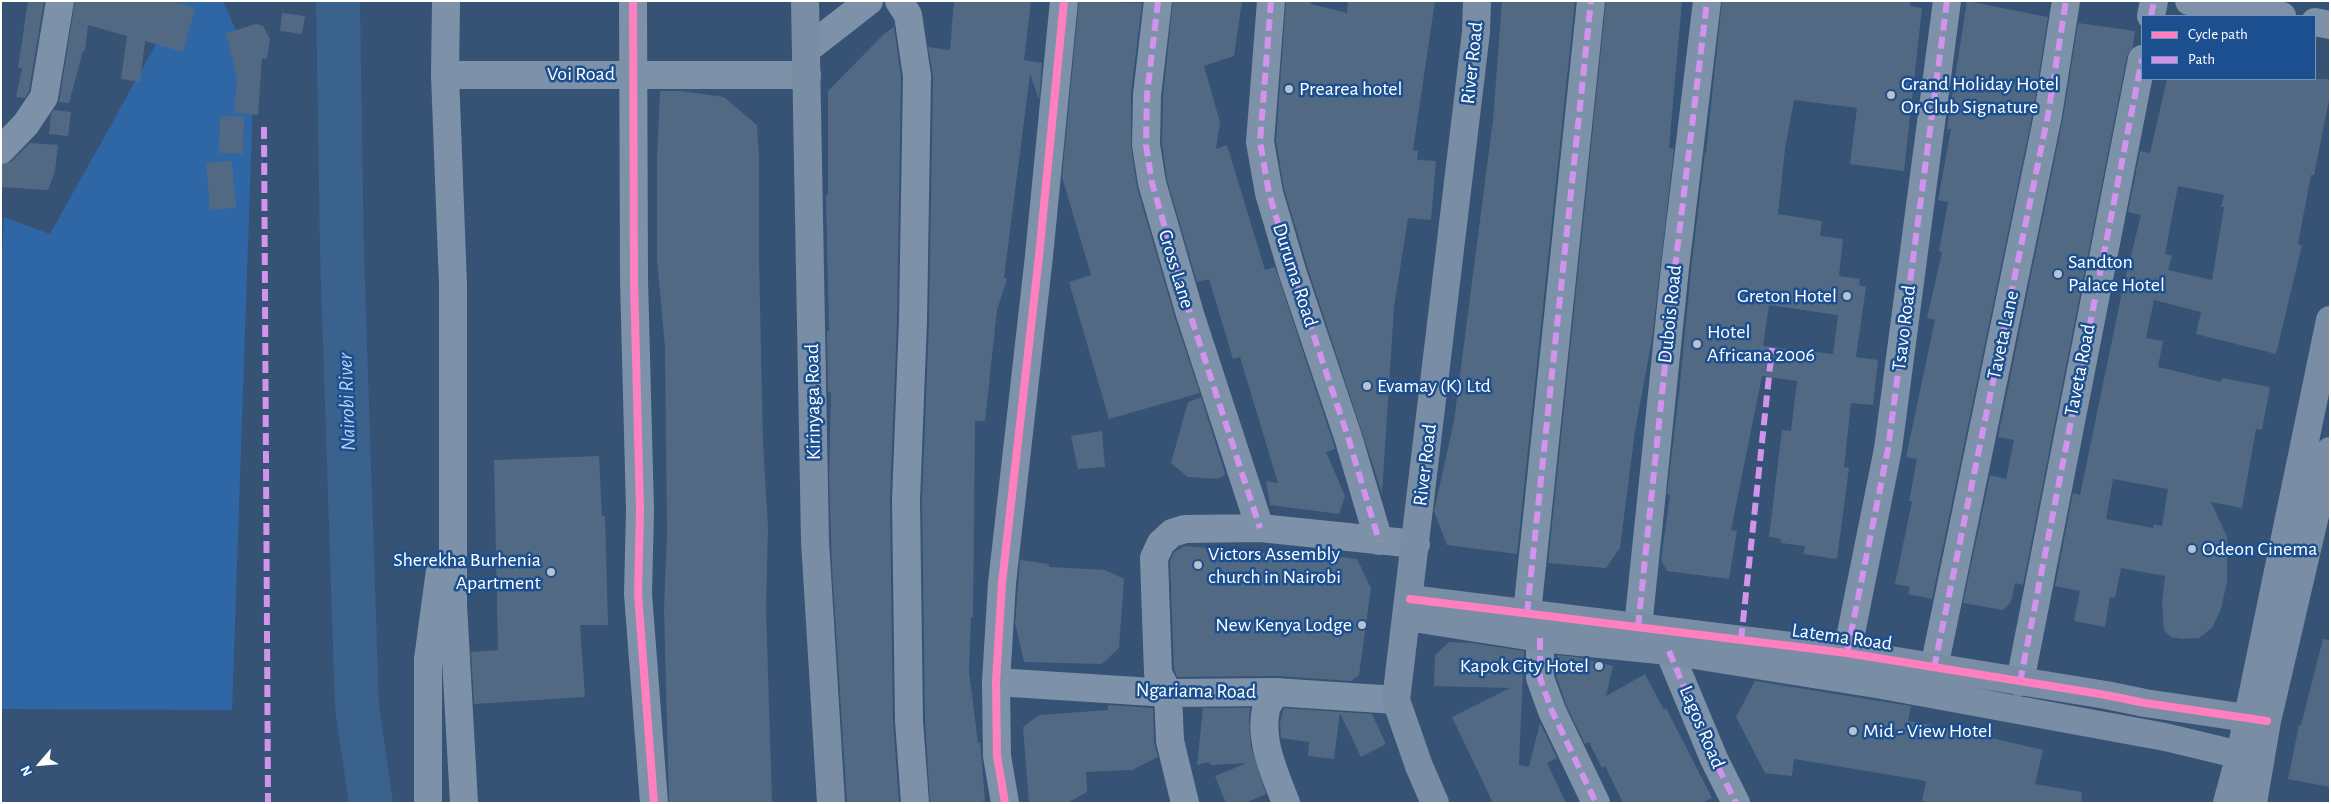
<!DOCTYPE html>
<style>
body{margin:0}
#map{position:relative;width:2331px;height:804px;overflow:hidden;background:#365274;font-family:"Alegreya Sans",sans-serif}
canvas{display:block}
.frame{position:absolute;inset:0;border:2px solid #fff;pointer-events:none}
.legend{position:absolute;left:2141px;top:15px;width:175px;height:65px;box-sizing:border-box;background:#1b4f8f;border:1px solid #7695bc;margin:0;padding:6px 9px;list-style:none;font-size:15px;color:#fff}
.legend li{display:flex;align-items:center;gap:10px;height:25px}
.legend b{width:25px;border:1px solid #7695bc}
.north{position:absolute;left:15px;top:739px;width:50px;height:50px;-webkit-text-stroke:4px #1b4f8f;paint-order:stroke;rotate:243deg;font-size:14px;font-weight:700;line-height:20px;text-align:center;color:#fff}
.north::after{content:'';display:block;margin:auto;width:18px;height:22px;background:#fff;clip-path:polygon(50% 0,100% 100%,50% 72%,0 100%)}
</style>
<div id="map">
<canvas width="2331" height="804"></canvas>
<div class="frame"></div>
<ul class="legend">
<li><b style="height:6px;background:#ff80c0"></b>Cycle path</li>
<li><b style="height:6px;background:#d193ec"></b>Path</li>
</ul>
<div class="north">N</div>
</div>
<script>
const c = document.querySelector('canvas').getContext('2d');
c.lineJoin = 'round';
function fillPath(path, color) {
  c.fillStyle = color;
  c.fill(path, 'evenodd');
}
function strokePath(path, color, width, dash) {
  c.strokeStyle = color;
  c.lineWidth = width;
  c.lineCap = dash ? 'butt' : 'round';
  c.setLineDash(dash || []);
  c.stroke(path);
}
function label(font, color, halo, rows, align = 'center') {
  c.font = font + ' "Alegreya Sans",sans-serif';
  c.lineWidth = 5;
  c.setLineDash([]);
  c.textBaseline = 'middle';
  c.strokeStyle = halo;
  c.fillStyle = color;
  for (const [text, x, y, turn = 0] of rows) {
    c.save();
    c.translate(x, y);
    c.rotate((+turn || 0) * Math.PI / 180);
    c.textAlign = isNaN(turn) ? turn : align;
    if (halo) c.strokeText(text, 0, 0);
    c.fillText(text, 0, 0);
    c.restore();
  }
}
const green = new Path2D(`
 M 180,1 L 223,1 L 254,71 L 232,710 L 1,709 L 1,271 L 4,217 L 50,234 Z`);
const river = new Path2D(`
 M 338,1 L 342,253 L 357,707 L 371,803`);
const building = new Path2D(`
 M 28,1 L 44,1 L 29,91 L 25,98 L 16,97 L 22,68 L 18,68 Z
 M 75,1 L 173,1 L 195,8 L 183,52 L 145,41 L 140,82 L 121,79 L 127,36 L 88,25 L 85,51 L 83,51 L 69,103 L 59,102 Z
 M 954,1 L 1031,1 L 1024,60 L 1042,63 L 1039,100 L 1030,74 L 1004,278 L 1007,279 L 997,310 L 985,421 L 975,421 L 973,617 L 971,617 L 969,672 L 978,743 L 980,742 L 985,801 L 975,803 L 930,803 L 925,720 L 922,500 L 929,321 L 933,76 L 928,47 L 950,50 Z
 M 1079,1 L 1142,3 L 1131,93 L 1131,147 L 1137,187 L 1175,318 L 1200,393 L 1109,419 L 1069,282 L 1091,275 L 1062,177 Z
 M 1173,1 L 1242,1 L 1234,56 L 1204,66 L 1220,122 L 1216,149 L 1227,145 L 1265,270 L 1275,267 L 1333,442 L 1335,449 L 1326,452 L 1345,496 L 1339,514 L 1270,505 L 1266,481 L 1278,483 L 1240,357 L 1233,359 L 1209,279 L 1197,282 L 1167,180 L 1162,144 L 1163,96 Z
 M 1286,1 L 1311,1 L 1311,4 L 1347,13 L 1348,1 L 1435,1 L 1413,150 L 1418,151 L 1417,160 L 1436,161 L 1431,220 L 1408,218 L 1394,307 L 1382,493 L 1308,269 L 1284,189 L 1276,141 Z
 M 1502,1 L 1575,1 L 1517,554 L 1447,545 L 1434,511 L 1454,421 L 1493,120 Z
 M 1606,1 L 1682,1 L 1669,148 L 1674,149 L 1652,339 L 1635,431 L 1620,548 L 1606,568 L 1548,563 Z
 M 1722,1 L 1910,1 L 1910,6 L 1922,8 L 1904,171 L 1850,164 L 1857,108 L 1794,100 L 1785,149 L 1778,214 L 1822,221 L 1820,236 L 1843,239 L 1839,276 L 1860,279 L 1859,285 L 1866,287 L 1856,357 L 1878,360 L 1873,405 L 1851,403 L 1844,467 L 1849,468 L 1837,559 L 1803,554 L 1805,546 L 1781,543 L 1781,539 L 1769,537 L 1782,430 L 1791,431 L 1797,381 L 1762,376 L 1731,530 L 1737,531 L 1729,579 L 1667,571 L 1661,560 L 1670,495 L 1667,494 L 1680,384 L 1691,270 L 1705,152 L 1706,153 ZM 1769,305 L 1838,315 L 1833,354 L 1763,346 Z
 M 1967,1 L 2048,17 L 2033,112 L 1932,599 L 1908,594 L 1910,587 L 1895,584 L 1912,501 L 1909,501 L 1917,459 L 1906,457 L 1935,320 L 1927,318 L 1942,252 L 1939,251 L 1948,202 L 1938,200 L 1951,129 L 1947,129 Z
 M 282,13 L 305,16 L 302,34 L 280,31 Z
 M 2078,23 L 2135,31 L 2133,47 L 2127,56 L 2023,585 L 2015,583 L 2011,602 L 2003,610 L 1963,603 L 1990,475 L 2006,479 L 2014,440 L 1998,437 L 2063,118 Z
 M 256,24 L 263,26 L 270,39 L 267,59 L 262,58 L 258,115 L 234,113 L 237,79 L 226,33 Z
 M 894,27 L 901,77 L 897,321 L 890,500 L 893,721 L 899,803 L 847,803 L 832,568 L 829,475 L 831,392 L 828,392 L 827,331 L 829,331 L 826,195 L 828,195 L 828,91 L 884,34 Z
 M 2167,79 L 2330,79 L 2330,95 L 2314,175 L 2311,175 L 2298,244 L 2302,245 L 2276,354 L 2196,334 L 2201,312 L 2154,300 L 2146,338 L 2163,341 L 2158,367 L 2221,382 L 2222,378 L 2270,387 L 2262,430 L 2256,429 L 2242,508 L 2211,502 L 2227,537 L 2227,582 L 2221,609 L 2212,628 L 2199,638 L 2181,639 L 2171,637 L 2164,630 L 2162,602 L 2165,576 L 2121,568 L 2115,598 L 2110,597 L 2105,627 L 2074,621 L 2080,591 L 2055,586 L 2073,493 L 2080,495 L 2122,292 L 2141,215 L 2128,212 L 2140,151 L 2150,153 ZM 2178,186 L 2224,195 L 2221,207 L 2224,207 L 2212,280 L 2168,270 L 2172,256 L 2165,254 ZM 2113,479 L 2168,489 L 2162,526 L 2154,524 L 2153,528 L 2106,519 Z
 M 660,91 L 680,91 L 724,97 L 757,125 L 759,158 L 759,259 L 763,443 L 768,528 L 766,609 L 772,803 L 669,803 L 664,608 L 667,533 L 665,346 L 657,260 L 657,160 Z
 M 54,110 L 71,112 L 68,136 L 49,134 L 51,114 Z
 M 220,116 L 244,117 L 243,154 L 219,153 Z
 M 30,143 L 58,145 L 55,171 L 48,190 L 1,187 L 1,165 L 12,161 Z
 M 232,161 L 236,208 L 210,210 L 206,163 Z
 M 1201,397 L 1224,470 L 1225,475 L 1217,479 L 1188,477 L 1171,463 L 1188,402 Z
 M 1102,431 L 1105,467 L 1078,469 L 1071,436 Z
 M 599,456 L 602,516 L 605,516 L 608,625 L 580,625 L 585,697 L 474,704 L 471,652 L 498,650 L 494,460 Z
 M 1184,546 L 1296,556 L 1297,551 L 1357,559 L 1371,588 L 1359,675 L 1351,681 L 1276,676 L 1177,677 L 1174,669 L 1170,561 L 1174,552 Z
 M 1020,560 L 1049,564 L 1049,567 L 1105,570 L 1124,579 L 1119,648 L 1102,664 L 1024,662 L 1015,623 Z
 M 2323,639 L 2330,640 L 2330,787 L 2288,779 L 2299,725 L 2301,725 Z
 M 1449,642 L 1471,643 L 1524,651 L 1519,765 L 1529,767 L 1540,723 L 1557,758 L 1547,763 L 1566,803 L 1493,803 L 1452,717 L 1510,688 L 1434,686 L 1435,655 Z
 M 1557,655 L 1577,657 L 1613,666 L 1606,696 L 1645,674 L 1664,710 L 1666,708 L 1712,798 L 1701,803 L 1623,803 L 1605,766 L 1602,768 L 1589,742 L 1585,744 L 1566,705 L 1556,675 Z
 M 1755,681 L 1911,706 L 1908,721 L 1989,735 L 1988,737 L 2043,750 L 2035,784 L 2082,792 L 2081,803 L 1935,803 L 1922,801 L 1926,781 L 1794,759 L 1792,776 L 1765,773 L 1736,717 Z
 M 1108,705 L 1153,708 L 1154,742 L 1158,757 L 1132,770 L 1086,772 L 1087,792 L 1067,803 L 1029,803 L 1023,727 L 1039,715 L 1108,710 Z
 M 1203,708 L 1250,708 L 1249,721 L 1251,747 L 1266,794 L 1245,803 L 1226,803 L 1215,776 L 1247,763 L 1211,765 L 1209,762 L 1197,765 Z
 M 1284,708 L 1372,714 L 1386,744 L 1361,757 L 1340,713 L 1334,759 L 1308,756 L 1309,742 L 1281,738 L 1280,722 Z`);
const street = new Path2D(`
 M 446,1 L 445,75 L 453,285 L 453,605 L 464,803
 M 633,1 L 634,280 L 640,510 L 638,594 L 654,803
 M 899,1 L 908,15 L 917,76 L 913,321 L 906,500 L 909,721 L 915,803
 M 1158,1 L 1147,95 L 1146,145 L 1152,183 L 1190,314 L 1260,528
 M 1271,1 L 1260,142 L 1269,193 L 1293,274 L 1348,437 L 1379,541
 M 2189,1 L 2282,16
 M 2151,16 L 2154,1
 M 2315,22 L 2330,25
 M 806,50 L 869,1
 M 445,75 L 807,75
 M 1,150 L 26,124 L 44,97 L 60,1
 M 1527,613 L 1591,1
 M 1638,627 L 1675,268 L 1707,1
 M 1540,638 L 1540,678 L 1552,711 L 1596,803
 M 1669,651 L 1714,759 L 1736,803
 M 1847,653 L 1888,449 L 1947,1
 M 1934,668 L 2048,115 L 2066,1
 M 996,682 L 1168,693 L 1275,692 L 1396,700
 M 2020,682 L 2142,59
 M 1275,692 C 1273,697 1268,703 1266,709 C 1259,741 1275,774 1286,803
 M 428,803 L 428,659 L 440,570
 M 1005,803 L 997,756 L 996,682 L 1002,583 L 1039,256 L 1064,1
 M 1185,803 L 1170,741 L 1168,693 L 1158,673 L 1154,558 L 1161,543 L 1172,533 L 1185,529 L 1260,528 L 1416,544`);
const secondary = new Path2D(`
 M 805,1 L 815,541 L 831,803
 M 1410,599 L 1847,653 L 2106,695 L 2145,703 L 2267,721
 M 1407,617 L 1540,638 L 1669,651 L 1882,685 L 2165,737 L 2240,755
 M 1435,803 L 1419,766 L 1396,700 L 1476,32 L 1477,1
 M 2227,803 L 2240,755 L 2330,320
 M 2253,803 L 2267,721 L 2330,451`);
const quiet = new Path2D(`
 M 1158,1 L 1147,95 L 1146,145 L 1152,183 L 1190,314 L 1260,528
 M 1271,1 L 1260,142 L 1269,193 L 1293,274 L 1348,437 L 1379,541
 M 2151,16 L 2154,1
 M 264,127 L 268,803
 M 1527,613 L 1591,1
 M 1638,627 L 1675,268 L 1707,1
 M 1540,638 L 1540,678 L 1552,711 L 1596,803
 M 1741,640 L 1772,348
 M 1669,651 L 1714,759 L 1736,803
 M 1847,653 L 1888,449 L 1947,1
 M 1934,668 L 2048,115 L 2066,1
 M 2020,682 L 2142,59`);
const cycleway = new Path2D(`
 M 633,1 L 634,280 L 640,510 L 638,594 L 654,803
 M 1410,599 L 1847,653 L 2106,695 L 2145,703 L 2267,721
 M 1005,803 L 997,756 L 996,682 L 1002,583 L 1039,256 L 1064,1`);
const markers = [
 [1289,89,5,"#b9c2ce"],
 [1891,95,5,"#b9c2ce"],
 [2058,274,5,"#b9c2ce"],
 [1847,296,5,"#b9c2ce"],
 [1697,344,5,"#b9c2ce"],
 [1367,386,5,"#b9c2ce"],
 [2192,549,5,"#b9c2ce"],
 [1198,565,5,"#b9c2ce"],
 [551,572,5,"#b9c2ce"],
 [1362,625,5,"#b9c2ce"],
 [1599,666,5,"#b9c2ce"],
 [1853,731,5,"#b9c2ce"]
];
const streetNames = [
 ["River Road",1472,63,-84],
 ["Voi Road",581,74],
 ["Cross Lane",1176,269,73],
 ["Duruma Road",1295,275,72],
 ["Dubois Road",1670,314,-84],
 ["Tsavo Road",1904,328,-83],
 ["Taveta Lane",2003,335,-78],
 ["Taveta Road",2080,370,-79],
 ["Kirinyaga Road",813,402,-91],
 ["River Road",1425,465,-83],
 ["Latema Road",1842,637,8],
 ["Ngariama Road",1196,691,1],
 ["Lagos Road",1702,727,67]
];
const poiNames = [
 ["Grand Holiday Hotel",1901,84],
 ["Or Club Signature",1901,107],
 ["Prearea hotel",1299,89],
 ["Sandton",2068,262],
 ["Palace Hotel",2068,285],
 ["Greton Hotel",1837,296,"right"],
 ["Hotel",1707,332],
 ["Africana 2006",1707,355],
 ["Evamay (K) Ltd",1377,386],
 ["Odeon Cinema",2202,549],
 ["Victors Assembly",1208,554],
 ["church in Nairobi",1208,577],
 ["Sherekha Burhenia",541,560,"right"],
 ["Apartment",541,583,"right"],
 ["New Kenya Lodge",1352,625,"right"],
 ["Kapok City Hotel",1589,666,"right"],
 ["Mid - View Hotel",1863,731]
];
const waterNames = [
 ["Nairobi River",347,402,-92]
];
fillPath(green, '#2f66a5');
strokePath(river, '#3b618d', 44);
fillPath(building, '#526984');
strokePath(street, '#7d92a8', 28);
strokePath(secondary, '#798da4', 28);
strokePath(quiet, '#d193ec', 6, [12, 6]);
strokePath(cycleway, '#ff80c0', 8);
for (const [x, y, r, color] of markers) {
  const dot = new Path2D();
  dot.arc(x, y, r, 0, 2 * Math.PI);
  c.fillStyle = color;
  c.fill(dot);
  strokePath(dot, '#1b4f8f', 2);
}
label('20px', '#fff', '#1b4f8f', streetNames);
label('20px', '#fff', '#1b4f8f', poiNames, 'left');
label('italic 21px', '#b5d3f5', '#1b4f8f', waterNames);
</script>
